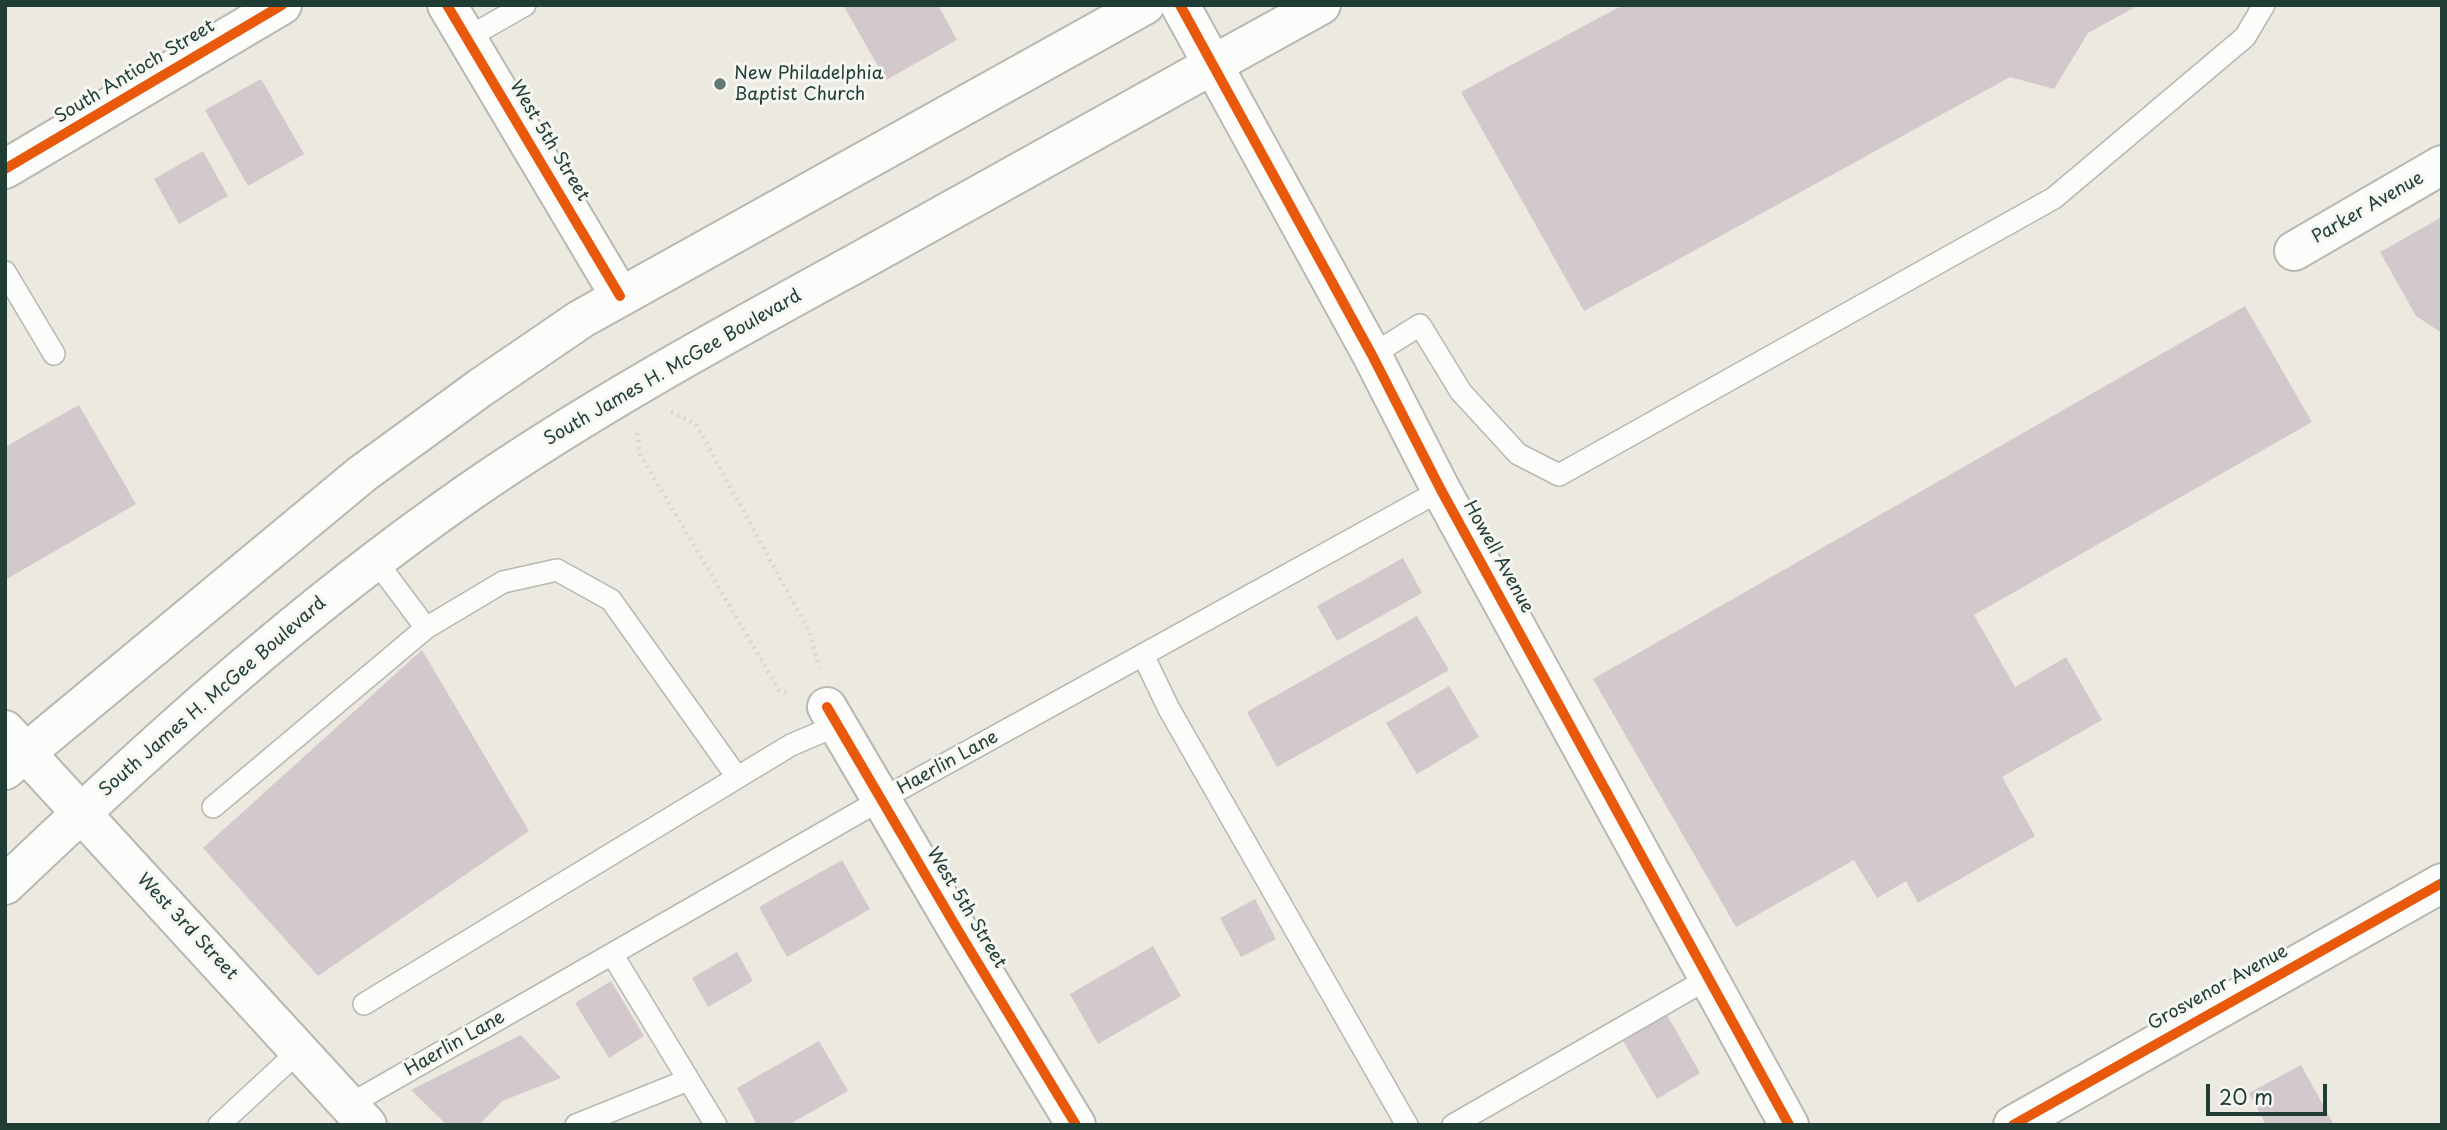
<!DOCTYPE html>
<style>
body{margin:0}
#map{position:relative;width:2447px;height:1130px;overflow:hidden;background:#ebe9e0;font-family:"Playpen Sans",sans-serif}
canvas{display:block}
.frame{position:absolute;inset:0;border:7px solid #1f3d34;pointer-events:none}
.scale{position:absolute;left:2206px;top:1084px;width:121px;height:32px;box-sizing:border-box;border:4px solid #1f3d34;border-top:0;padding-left:9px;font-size:21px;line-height:24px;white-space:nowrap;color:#1f3d34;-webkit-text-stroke:5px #f6f6f2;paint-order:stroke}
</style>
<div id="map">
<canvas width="2447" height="1130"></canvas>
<div class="frame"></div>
<div class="scale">20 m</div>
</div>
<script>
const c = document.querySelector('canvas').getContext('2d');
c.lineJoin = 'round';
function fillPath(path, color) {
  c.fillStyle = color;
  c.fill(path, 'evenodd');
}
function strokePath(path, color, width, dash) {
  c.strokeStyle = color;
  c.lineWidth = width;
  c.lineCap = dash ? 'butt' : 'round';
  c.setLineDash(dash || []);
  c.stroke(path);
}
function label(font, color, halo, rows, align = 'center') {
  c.font = font + ' "Playpen Sans",sans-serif';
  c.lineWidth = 6;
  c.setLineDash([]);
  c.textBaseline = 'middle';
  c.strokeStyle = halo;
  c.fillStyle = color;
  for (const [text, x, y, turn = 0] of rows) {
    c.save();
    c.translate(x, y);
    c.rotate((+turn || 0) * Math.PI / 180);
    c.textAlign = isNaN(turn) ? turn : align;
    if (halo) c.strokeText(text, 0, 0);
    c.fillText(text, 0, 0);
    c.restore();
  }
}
const building = new Path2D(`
 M 843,5 L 938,5 L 957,40 L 886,80 Z
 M 1623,5 L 2139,5 L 2088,33 L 2054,89 L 2010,77 L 1584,311 L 1461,92 Z
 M 261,79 L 304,154 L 248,186 L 205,110 Z
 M 203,151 L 228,196 L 179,224 L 154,179 Z
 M 2442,217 L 2442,333 L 2416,316 L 2380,252 Z
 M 2245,306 L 2312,422 L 1974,615 L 2015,687 L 2066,657 L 2102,720 L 2002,777 L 2035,836 L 1918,903 L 1906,881 L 1877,898 L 1854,860 L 1736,927 L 1593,679 Z
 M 79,405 L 136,504 L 5,580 L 5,447 Z
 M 1403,558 L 1422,593 L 1337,641 L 1317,606 Z
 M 1417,616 L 1449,670 L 1277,767 L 1247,712 Z
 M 422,650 L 529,831 L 318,976 L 203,848 Z
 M 1449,686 L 1479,737 L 1417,774 L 1386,723 Z
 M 842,860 L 870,909 L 787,957 L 759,907 Z
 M 1255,899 L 1276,939 L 1241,957 L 1220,918 Z
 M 1153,946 L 1181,996 L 1098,1044 L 1070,994 Z
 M 737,952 L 753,981 L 708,1007 L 692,978 Z
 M 611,981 L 644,1036 L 609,1058 L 575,1003 Z
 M 1666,1013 L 1700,1073 L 1657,1099 L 1622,1039 Z
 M 521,1035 L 561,1078 L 502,1101 L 479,1125 L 447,1125 L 411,1090 Z
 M 819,1041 L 848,1091 L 788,1125 L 757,1125 L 737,1088 Z
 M 2301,1065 L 2334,1125 L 2266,1125 L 2249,1093 Z`);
const path = new Path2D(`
 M 671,412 L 696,424 L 810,633 L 819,668
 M 637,433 L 640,454 L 779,690 L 790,694`);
const service = new Path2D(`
 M 467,38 L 525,5
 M 5,272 L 54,354
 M 1372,355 L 1420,325 L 1461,392 L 1518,454 L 1559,475 L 2054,198 L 2245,37 L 2264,5
 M 376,561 L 426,628
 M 1143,655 L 1169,709 L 1407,1125
 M 213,807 L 426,628 L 503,582 L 557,570 L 611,600 L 737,777
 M 612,954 L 716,1125
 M 364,1004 L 791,745 L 838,725
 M 349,1105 L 882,799 L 1441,490
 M 219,1125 L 300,1050
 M 576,1125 L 688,1080
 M 1453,1125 L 1709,978`);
const minor = new Path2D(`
 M 447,5 L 620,296
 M 1180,5 L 1372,355 L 1441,490 L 1789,1125
 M 5,169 L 282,5
 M 2294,251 L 2442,165
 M 827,707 L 959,932 L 1076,1125
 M 2013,1125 L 2442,883`);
const secondary = new Path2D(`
 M 5,770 L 362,474 L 480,388 L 581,319 L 1145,5
 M 5,885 C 153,744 300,610 468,493 C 592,407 727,334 860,261 C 1013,176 1167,90 1321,5`);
const primary = new Path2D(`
 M 5,730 L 367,1125`);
const cycleway = new Path2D(`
 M 447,5 L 620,296
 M 1180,5 L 1372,355 L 1441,490 L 1789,1125
 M 5,169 L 282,5
 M 827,707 L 959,932 L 1076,1125
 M 2013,1125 L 2442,883`);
const markers = [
 [720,84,7,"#667970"]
];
const streetNames = [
 ["South Antioch Street",135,72,-31],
 ["West 5th Street",549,141,59],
 ["Parker Avenue",2368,208,-30],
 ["South James H. McGee Boulevard",673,368,-30],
 ["Howell Avenue",1498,557,61],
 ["South James H. McGee Boulevard",213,697,-41],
 ["Haerlin Lane",948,763,-29],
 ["West 5th Street",966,908,59],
 ["West 3rd Street",187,927,47],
 ["Grosvenor Avenue",2218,988,-29],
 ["Haerlin Lane",455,1044,-30]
];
const poiNames = [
 ["New Philadelphia",734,74],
 ["Baptist Church",734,95]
];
fillPath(building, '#d3c8cb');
strokePath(service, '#b7b8b2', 24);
strokePath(minor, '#b7b8b2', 42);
strokePath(secondary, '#b7b8b2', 42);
strokePath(primary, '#b7b8b2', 42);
strokePath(path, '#d5d5d3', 4.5, [2, 5]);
strokePath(service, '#fcfcfa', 21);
strokePath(minor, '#fcfcfa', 38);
strokePath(secondary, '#fcfcfa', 38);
strokePath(primary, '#fcfcfa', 38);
strokePath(cycleway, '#e8590c', 10);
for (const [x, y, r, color] of markers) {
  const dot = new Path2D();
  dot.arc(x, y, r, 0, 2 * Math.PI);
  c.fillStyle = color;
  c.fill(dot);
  strokePath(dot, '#f6f6f2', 2.5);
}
label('18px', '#1f3d34', '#f6f6f2', streetNames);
label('18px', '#1f3d34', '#f6f6f2', poiNames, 'left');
</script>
